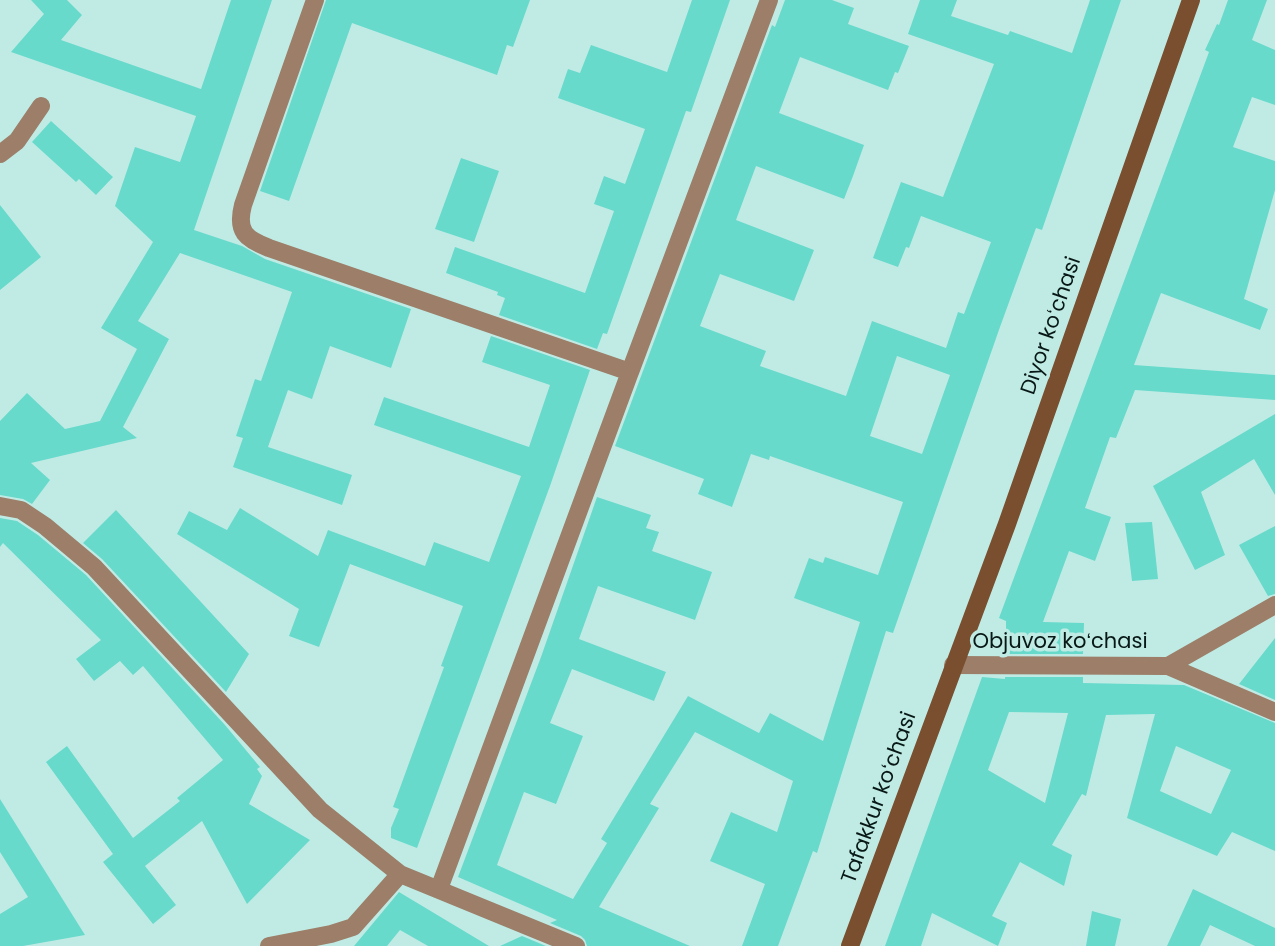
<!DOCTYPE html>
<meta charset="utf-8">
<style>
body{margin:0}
canvas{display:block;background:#c0ebe4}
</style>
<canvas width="1275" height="946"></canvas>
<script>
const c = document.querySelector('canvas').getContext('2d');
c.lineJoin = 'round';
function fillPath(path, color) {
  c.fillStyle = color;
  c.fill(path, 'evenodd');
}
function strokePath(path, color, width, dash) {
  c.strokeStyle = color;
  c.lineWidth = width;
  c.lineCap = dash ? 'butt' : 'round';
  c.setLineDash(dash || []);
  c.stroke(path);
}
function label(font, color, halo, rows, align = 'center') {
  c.font = font + ' Poppins,sans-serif';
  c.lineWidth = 7;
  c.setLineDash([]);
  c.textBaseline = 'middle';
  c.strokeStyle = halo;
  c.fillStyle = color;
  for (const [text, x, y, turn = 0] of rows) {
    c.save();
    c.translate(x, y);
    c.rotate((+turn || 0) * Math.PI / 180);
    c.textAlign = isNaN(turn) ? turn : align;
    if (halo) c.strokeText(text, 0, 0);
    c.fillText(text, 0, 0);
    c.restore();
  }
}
const building = new Path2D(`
 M 31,0 L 67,0 L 82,15 L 61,40 L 201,89 L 231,0 L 272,0 L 194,230 L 242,246 L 265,259 L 411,309 L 391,368 L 330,346 L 312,399 L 288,390 L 268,447 L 352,475 L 342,505 L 233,467 L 243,438 L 236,436 L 255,379 L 261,381 L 292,292 L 180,253 L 138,321 L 169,339 L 123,427 L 137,438 L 31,463 L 50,480 L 32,504 L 23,499 L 0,495 L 0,421 L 27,393 L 65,429 L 100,421 L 137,349 L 101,328 L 153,242 L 115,206 L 135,147 L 180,162 L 196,116 L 11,52 L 44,14 Z
 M 326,0 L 530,0 L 513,47 L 507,45 L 497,75 L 352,23 L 289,201 L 260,191 Z
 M 692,0 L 730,0 L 691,112 L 686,111 L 607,334 L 603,333 L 597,349 L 499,315 L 505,298 L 497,295 L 498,292 L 446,273 L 455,247 L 585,293 L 614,211 L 594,204 L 604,176 L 625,184 L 645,129 L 558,98 L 568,69 L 580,73 L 591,45 L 667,72 Z
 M 785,0 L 832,0 L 854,8 L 848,24 L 909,46 L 898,73 L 895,72 L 888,90 L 800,57 L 779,113 L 864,145 L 853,176 L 844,199 L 756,166 L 736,220 L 814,250 L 794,301 L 720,274 L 700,326 L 766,351 L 760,366 L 846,396 L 872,321 L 946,348 L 958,312 L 964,314 L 991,242 L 921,216 L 909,248 L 906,247 L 898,267 L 873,258 L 901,182 L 943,197 L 994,64 L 908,34 L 920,0 L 957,0 L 951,16 L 1008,35 L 1010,31 L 1072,53 L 1090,0 L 1121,0 L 1042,230 L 1036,228 L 1000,327 L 893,633 L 886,631 L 817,853 L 813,851 L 778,946 L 742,946 L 765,884 L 710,861 L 731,812 L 777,832 L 793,781 L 695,732 L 650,804 L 659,808 L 599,907 L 690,946 L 587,946 L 585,940 L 581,936 L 550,923 L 557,920 L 458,877 L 541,657 L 597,497 L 651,515 L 646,528 L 659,532 L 652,551 L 712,572 L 695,620 L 598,586 L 579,639 L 666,672 L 654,701 L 572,669 L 550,723 L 583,736 L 556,804 L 524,792 L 497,865 L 573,899 L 607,843 L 601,839 L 688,696 L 759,733 L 770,713 L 823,741 L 860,622 L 794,598 L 809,558 L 823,563 L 825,557 L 878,575 L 903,502 L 770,456 L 769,460 L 751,454 L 732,507 L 698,494 L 704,479 L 615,446 L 772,25 L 775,27 ZM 897,356 L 950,375 L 922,454 L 870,436 Z
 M 1228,0 L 1267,0 L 1252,40 L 1275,50 L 1275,105 L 1252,97 L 1233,147 L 1275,161 L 1275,190 L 1244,299 L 1268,309 L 1260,330 L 1161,293 L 1134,365 L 1275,375 L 1275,400 L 1135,390 L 1116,438 L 1110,437 L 1085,508 L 1111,517 L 1095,561 L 1069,551 L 1043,622 L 1084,623 L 1083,654 L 1006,654 L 1006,621 L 999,618 L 1209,52 L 1205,50 L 1217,24 L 1219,25 Z
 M 51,121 L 113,177 L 96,195 L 79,179 L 76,182 L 32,142 Z
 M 461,158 L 499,171 L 474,242 L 435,229 Z
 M 0,205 L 41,257 L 0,290 Z
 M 491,336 L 590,370 L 550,486 L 417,848 L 391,838 L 391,828 L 399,809 L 393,807 L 444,667 L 441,666 L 463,606 L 350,564 L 319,647 L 289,636 L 299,609 L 177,534 L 189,511 L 227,530 L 240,508 L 318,556 L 328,530 L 425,566 L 434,542 L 489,562 L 521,476 L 374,425 L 384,397 L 529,447 L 550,385 L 482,362 Z
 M 1275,414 L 1275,495 L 1254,459 L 1201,492 L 1225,555 L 1195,570 L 1153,486 Z
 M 116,510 L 249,654 L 226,692 L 102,559 L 83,543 Z
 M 0,518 L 17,521 L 38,535 L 86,575 L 225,725 L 260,767 L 257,769 L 262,776 L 249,804 L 310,840 L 247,904 L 202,821 L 145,866 L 176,905 L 153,924 L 103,862 L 113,854 L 46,762 L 67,746 L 133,838 L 180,801 L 177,798 L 223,760 L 143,666 L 133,675 L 120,661 L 94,681 L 76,659 L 101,640 L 3,543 L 0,547 Z
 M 1152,522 L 1158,579 L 1132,581 L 1125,523 Z
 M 1275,526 L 1275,594 L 1268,596 L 1239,545 Z
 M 1275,638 L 1275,700 L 1239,684 Z
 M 982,677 L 1005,679 L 1005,677 L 1083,677 L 1083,683 L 1184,685 L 1275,723 L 1275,851 L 1232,832 L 1217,856 L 1127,818 L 1155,714 L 1106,715 L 1086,796 L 1082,794 L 1052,845 L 1072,855 L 1064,886 L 1020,862 L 992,916 L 1007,923 L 998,946 L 932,913 L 921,946 L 885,946 ZM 1009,712 L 1068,713 L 1045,803 L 988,770 ZM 1176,746 L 1231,770 L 1211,814 L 1160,791 Z
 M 0,799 L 85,935 L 23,946 L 0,946 L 0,914 L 28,897 L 0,852 Z
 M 1193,889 L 1275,928 L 1275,946 L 1255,946 L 1210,925 L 1200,946 L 1167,946 Z
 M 399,892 L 489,946 L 428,946 L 400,930 L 387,946 L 354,946 Z
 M 1092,911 L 1121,919 L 1115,946 L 1086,946 Z
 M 522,936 L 546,946 L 500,946 Z`);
const lane = new Path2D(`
 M 0,154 L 17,141 L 41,106`);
const street = new Path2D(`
 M 315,0 L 243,205 C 236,232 246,239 269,248 L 630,372 L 769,0
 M 0,506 L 21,510 L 45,526 L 94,567 L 320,810 L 400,874 L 576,946
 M 953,665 L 1168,666 L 1275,605
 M 1168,666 L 1275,712
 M 439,889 L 630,372
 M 269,946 L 331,934 L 353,927 L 400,874`);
const secondary = new Path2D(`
 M 850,946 L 1007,524 L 1191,0`);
const streetNames = [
 ["Diyor koʻchasi",1052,326,-71],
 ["Objuvoz koʻchasi",1060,643],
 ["Tafakkur koʻchasi",880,798,-70]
];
fillPath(building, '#68dacc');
strokePath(lane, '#9c7e69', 18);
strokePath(street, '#9c7e69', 18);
strokePath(secondary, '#794f30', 18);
label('21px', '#081816', '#c0ebe4', streetNames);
</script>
